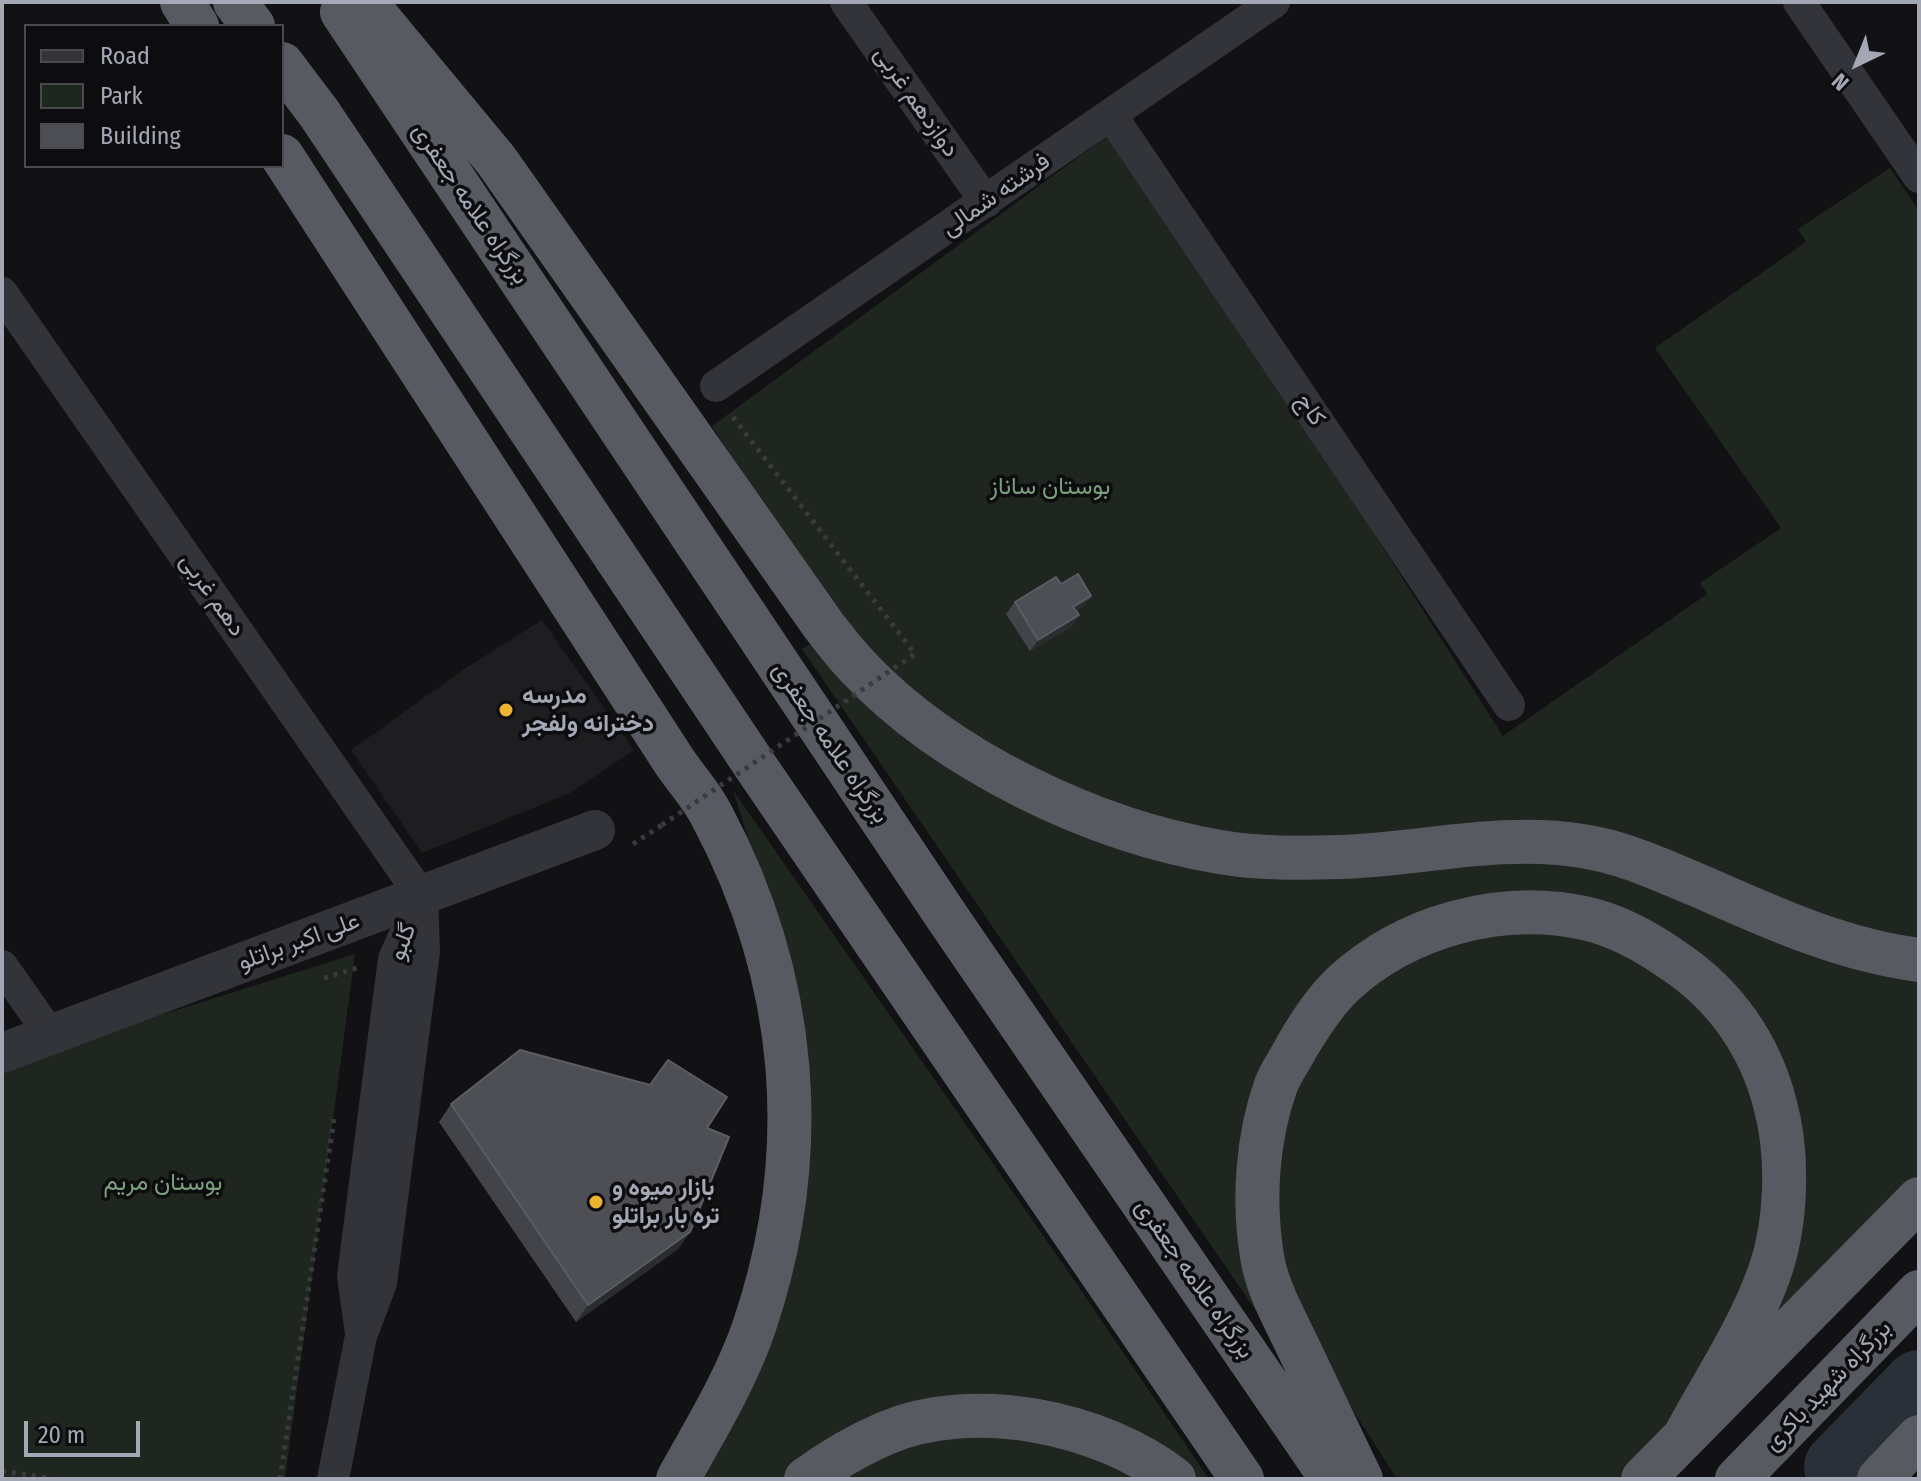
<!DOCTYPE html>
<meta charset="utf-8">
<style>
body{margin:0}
#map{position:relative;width:1921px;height:1481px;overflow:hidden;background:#121214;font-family:"Fira Sans Condensed",sans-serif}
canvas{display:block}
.frame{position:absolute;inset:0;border:4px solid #a4a8b4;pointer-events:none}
.legend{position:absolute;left:24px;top:24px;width:260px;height:144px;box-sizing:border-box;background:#0d0d0f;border:2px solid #494b51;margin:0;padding:10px 14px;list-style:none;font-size:24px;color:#a4a8b4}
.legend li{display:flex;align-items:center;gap:16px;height:40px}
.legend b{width:40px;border:2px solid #494b51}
.north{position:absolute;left:1817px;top:24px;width:80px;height:80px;-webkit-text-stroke:6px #0d0d0f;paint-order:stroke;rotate:223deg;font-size:22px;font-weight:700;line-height:32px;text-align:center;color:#a4a8b4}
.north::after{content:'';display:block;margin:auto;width:28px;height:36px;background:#a4a8b4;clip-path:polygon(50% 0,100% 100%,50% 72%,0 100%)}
.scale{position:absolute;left:24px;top:1421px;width:116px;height:36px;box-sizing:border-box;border:4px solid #a4a8b4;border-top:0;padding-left:10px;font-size:24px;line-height:28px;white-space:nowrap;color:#a4a8b4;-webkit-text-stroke:6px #0d0d0f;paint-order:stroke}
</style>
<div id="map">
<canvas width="1921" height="1481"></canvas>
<div class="frame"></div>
<ul class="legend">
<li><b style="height:10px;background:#333439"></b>Road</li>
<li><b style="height:22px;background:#1e261f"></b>Park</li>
<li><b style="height:22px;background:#4e4f55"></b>Building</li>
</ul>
<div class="north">N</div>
<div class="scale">20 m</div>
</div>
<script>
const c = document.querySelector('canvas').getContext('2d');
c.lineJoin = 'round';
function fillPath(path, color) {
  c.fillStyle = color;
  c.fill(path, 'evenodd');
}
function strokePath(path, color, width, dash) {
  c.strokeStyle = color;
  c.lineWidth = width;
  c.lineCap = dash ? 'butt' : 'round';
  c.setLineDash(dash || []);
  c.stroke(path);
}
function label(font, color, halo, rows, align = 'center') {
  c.font = font + ' "Fira Sans Condensed",Vazirmatn,sans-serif';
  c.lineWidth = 7;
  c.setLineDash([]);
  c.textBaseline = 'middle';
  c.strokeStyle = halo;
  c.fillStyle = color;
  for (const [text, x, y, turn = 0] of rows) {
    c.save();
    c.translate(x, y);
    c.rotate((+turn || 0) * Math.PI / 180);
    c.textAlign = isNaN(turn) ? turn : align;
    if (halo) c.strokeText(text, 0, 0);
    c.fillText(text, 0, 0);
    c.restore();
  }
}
const built = new Path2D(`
 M 542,620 L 634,750 L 570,793 L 422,853 L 351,750 L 464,669 Z`);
const green = new Path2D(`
 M 1110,134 L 1280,386 L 1503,736 L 1707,594 L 1700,583 L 1781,528 L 1655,348 L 1806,242 L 1798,229 L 1890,168 L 1919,211 L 1919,947 L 1884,938 L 1699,868 L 1334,842 L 1171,827 L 995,754 L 874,664 L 812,582 L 712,426 Z
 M 818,640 L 1076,826 L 1568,856 L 1919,975 L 1919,1176 L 1743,1354 L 1780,1291 L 1752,1012 L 1510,896 L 1280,1038 L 1265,1324 L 802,649 Z
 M 733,790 L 1072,1277 L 1209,1479 L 1193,1479 L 1077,1415 L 817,1454 L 784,1479 L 698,1479 L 777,1318 L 799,1243 L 809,1168 L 810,1103 L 806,1035 L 791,974 Z
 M 1523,930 L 1563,934 L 1635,955 L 1701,1005 L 1755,1082 L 1771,1220 L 1705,1377 L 1647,1448 L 1618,1479 L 1397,1479 L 1325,1367 L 1284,1288 L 1273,1157 L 1296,1075 L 1355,996 L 1423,950 Z
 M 355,954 L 285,1479 L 2,1479 L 2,1065 Z
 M 1026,1433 L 1150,1479 L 831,1479 L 934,1434 Z`);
const river = new Path2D(`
 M 1839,1467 L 1919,1385`);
const path = new Path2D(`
 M 733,417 L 915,654
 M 633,844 L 662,825
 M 324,978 L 357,968 L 356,971
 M 2,1471 L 54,1479
 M 280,1479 L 334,1119`);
const minor = new Path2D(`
 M 846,2 L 986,202
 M 1799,2 L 1919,177
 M 1111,115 L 1509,705
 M 2,293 L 422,897
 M 716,386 L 1274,2
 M 2,966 L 50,1034
 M 361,1333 L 353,1276 L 394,959 L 419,903
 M 333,1479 L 361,1336 L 381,1283 L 424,951 L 422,897`);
const tertiary = new Path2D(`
 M 2,1053 L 595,830`);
const trunk = new Path2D(`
 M 182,2 L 197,26
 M 235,2 L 253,26
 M 365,2 L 496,160 L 824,626 C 835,640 846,655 859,668 C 947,761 1094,831 1220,852 C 1259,859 1301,858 1341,857 C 1422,854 1501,833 1582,846 C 1624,852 1663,871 1702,887 C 1772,918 1842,950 1919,960
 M 342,12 L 947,917 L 1332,1479
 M 282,64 L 319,113 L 760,773 L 1242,1479
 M 282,156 L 674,761 C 686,779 702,796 712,816 C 798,978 813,1153 754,1327 C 736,1380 705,1430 678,1479
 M 806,1479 C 831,1461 858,1445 886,1433 C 974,1396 1101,1422 1174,1479
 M 1361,1479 C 1340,1436 1320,1393 1299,1349 C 1285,1319 1267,1289 1262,1256 C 1253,1201 1257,1138 1276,1085 C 1281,1072 1290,1060 1296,1048 C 1309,1026 1324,1002 1343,984 C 1406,926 1500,900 1584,918 C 1617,925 1647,942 1674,961 C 1725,995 1760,1045 1775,1104 C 1789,1155 1787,1224 1769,1274 C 1749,1330 1714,1382 1686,1434
 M 1643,1479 L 1919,1199
 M 1737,1479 L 1919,1292
 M 1879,1479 L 1919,1437`);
const pathBridge = new Path2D(`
 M 662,825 L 915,654`);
const wall = new Path2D(`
 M 1091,596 L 1083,607 L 1076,611 L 1079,615 L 1071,627 L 1030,651 L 1006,614 L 1015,602 Z
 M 451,1104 L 707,1128 L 690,1232 L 678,1249 L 576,1322 L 439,1122 Z`);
const shadedWall = new Path2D(`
 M 1091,596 L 1083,607 L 1065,618 L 1073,607 Z
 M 1079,615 L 1071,627 L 1030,651 L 1038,640 Z
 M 690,1232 L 678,1249 L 576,1322 L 588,1305 Z`);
const building = new Path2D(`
 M 1078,574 L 1091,596 L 1073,607 L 1079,615 L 1038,640 L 1015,602 L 1056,577 L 1061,584 Z
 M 520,1050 L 650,1085 L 668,1060 L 727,1097 L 707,1128 L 729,1137 L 690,1232 L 588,1305 L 451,1104 Z`);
const markers = [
 [506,710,8,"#eeb430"],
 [596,1202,8,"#eeb430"]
];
const streetNames = [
 ["دوازدهم غربی",916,102,55],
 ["فرشته شمالی",996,195,-35],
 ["بزرگراه علامه جعفری",470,204,56],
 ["کاج",1310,410,56],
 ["دهم غربی",212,595,55],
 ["بزرگراه علامه جعفری",830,743,56],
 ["علی اکبر براتلو",299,942,-20],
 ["گلبو",403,942,-69],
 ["بزرگراه علامه جعفری",1194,1279,55],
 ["بزرگراه شهید باکری",1828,1386,-46]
];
const parkNames = [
 ["بوستان ساناز",1050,487],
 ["بوستان مریم",163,1183]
];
const poiNames = [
 ["مدرسه",522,696],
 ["دخترانه ولفجر",522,724],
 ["بازار میوه و",612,1188],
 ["تره بار براتلو",612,1216]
];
fillPath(built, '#1e1e21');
fillPath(green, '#1e261f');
strokePath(river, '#293037', 70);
strokePath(path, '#393b3f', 5, [4, 6]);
strokePath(minor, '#333439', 32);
strokePath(tertiary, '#333439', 40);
strokePath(trunk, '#575a60', 44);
strokePath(pathBridge, '#393b3f', 5, [4, 6]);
fillPath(wall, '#434449');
fillPath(shadedWall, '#2b2c2f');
fillPath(building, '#4e4f55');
strokePath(building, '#5b5d64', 2);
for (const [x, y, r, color] of markers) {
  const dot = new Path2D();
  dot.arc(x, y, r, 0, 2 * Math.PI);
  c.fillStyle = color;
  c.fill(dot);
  strokePath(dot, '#0d0d0f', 3);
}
label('24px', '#a4a8b4', '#0d0d0f', streetNames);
label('24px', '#7b9f7e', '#0d0d0f', parkNames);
label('bold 24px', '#a4a8b4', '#0d0d0f', poiNames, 'left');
</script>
